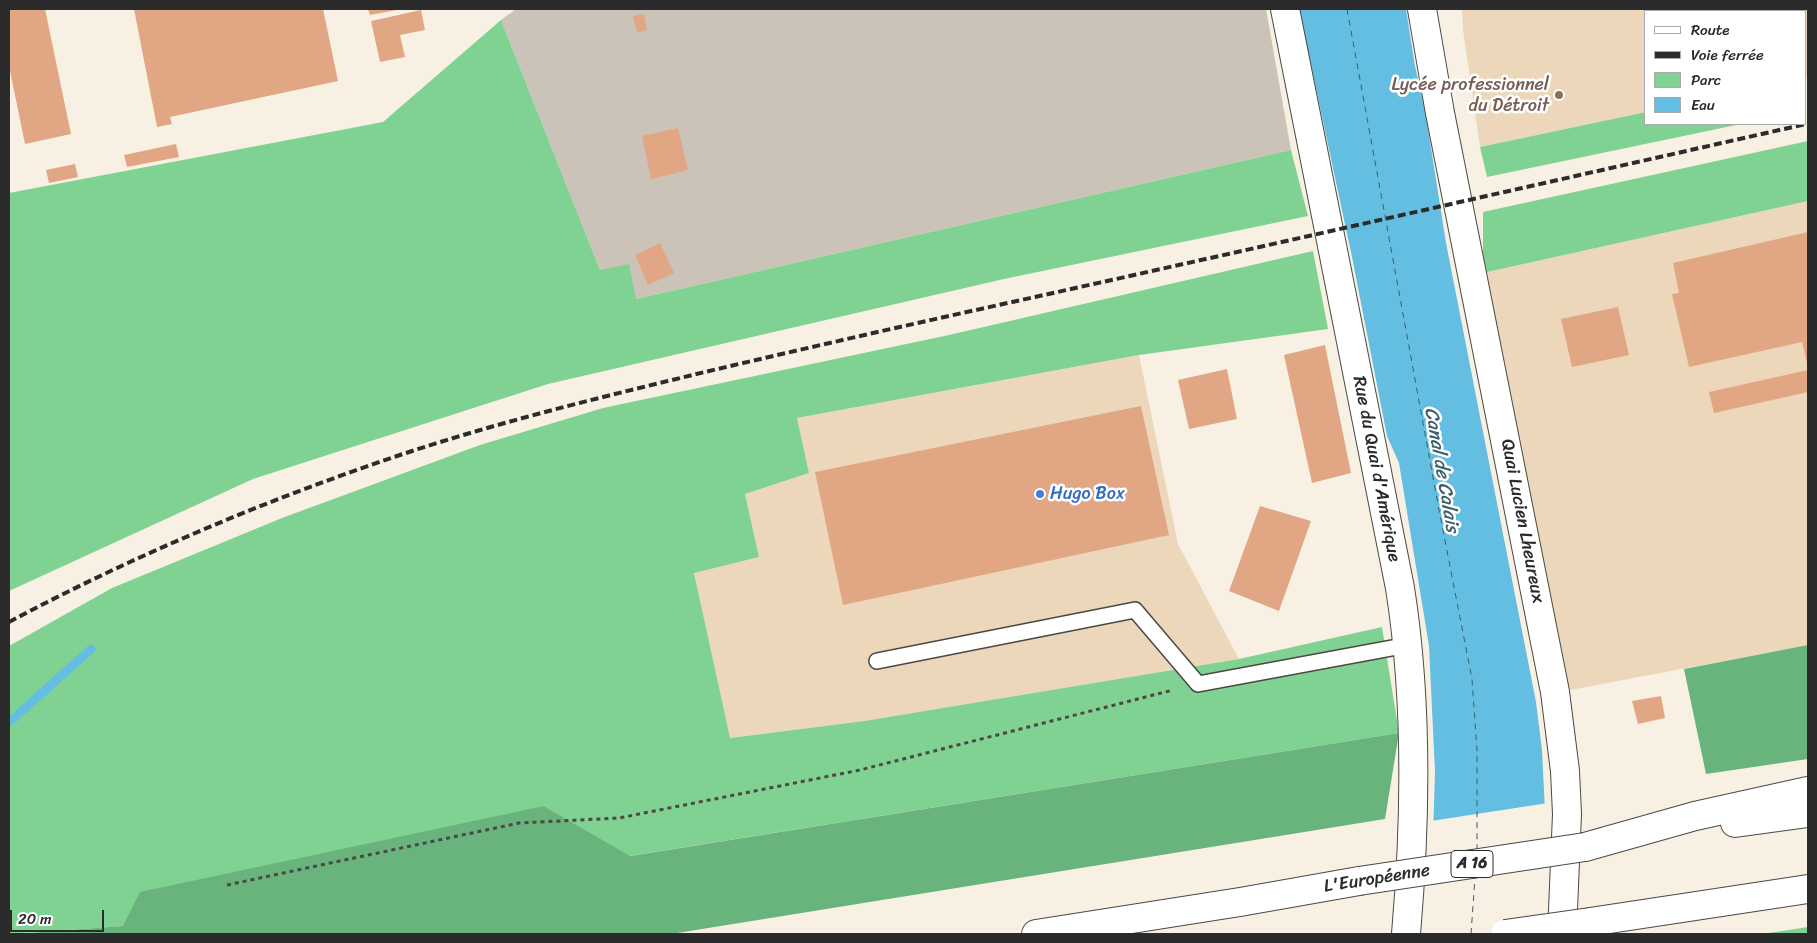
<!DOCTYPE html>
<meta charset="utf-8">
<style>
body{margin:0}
#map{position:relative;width:1817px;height:943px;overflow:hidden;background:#f8f1e3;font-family:Sriracha,sans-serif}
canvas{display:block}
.frame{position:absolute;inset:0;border:10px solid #2b2b2b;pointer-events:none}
.legend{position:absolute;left:1644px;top:10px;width:162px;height:115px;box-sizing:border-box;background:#fff;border:1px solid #aaa;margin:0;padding:6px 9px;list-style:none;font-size:15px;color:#2b2b2b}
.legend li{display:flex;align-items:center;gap:10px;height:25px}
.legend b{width:25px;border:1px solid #aaa}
.scale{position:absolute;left:10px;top:910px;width:94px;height:22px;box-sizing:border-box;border:2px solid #2b2b2b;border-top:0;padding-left:6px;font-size:15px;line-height:18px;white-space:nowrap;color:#2b2b2b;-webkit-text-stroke:4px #fff;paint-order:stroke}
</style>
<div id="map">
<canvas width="1817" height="943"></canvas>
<div class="frame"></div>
<ul class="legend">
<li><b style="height:6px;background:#fff"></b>Route</li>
<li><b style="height:6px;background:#2b2b2b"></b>Voie ferrée</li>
<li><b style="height:14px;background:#80d292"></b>Parc</li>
<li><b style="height:14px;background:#63bee1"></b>Eau</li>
</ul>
<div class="scale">20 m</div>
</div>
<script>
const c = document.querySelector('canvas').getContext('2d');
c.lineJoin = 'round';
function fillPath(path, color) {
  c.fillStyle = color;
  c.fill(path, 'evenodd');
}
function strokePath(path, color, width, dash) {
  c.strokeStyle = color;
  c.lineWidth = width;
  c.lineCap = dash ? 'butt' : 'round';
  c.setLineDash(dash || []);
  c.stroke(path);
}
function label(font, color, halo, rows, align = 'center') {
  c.font = font + ' Sriracha,sans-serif';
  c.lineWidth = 5;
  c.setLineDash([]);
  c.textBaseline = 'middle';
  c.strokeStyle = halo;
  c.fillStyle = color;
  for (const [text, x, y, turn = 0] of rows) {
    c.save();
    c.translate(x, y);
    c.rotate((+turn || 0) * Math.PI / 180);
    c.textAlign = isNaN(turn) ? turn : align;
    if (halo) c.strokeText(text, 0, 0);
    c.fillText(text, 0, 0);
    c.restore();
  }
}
const built = new Path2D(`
 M 1462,9 L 1808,9 L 1808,77 L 1806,78 L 1806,11 L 1646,11 L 1646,112 L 1480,147 L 1463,30 Z
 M 1808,201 L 1808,645 L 1565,691 L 1483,273 Z
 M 1139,355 L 1178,544 L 1239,659 L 864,721 L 729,738 L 694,572 L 759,557 L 745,494 L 809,473 L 797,418 Z`);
const industrial = new Path2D(`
 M 516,9 L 1266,9 L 1291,150 L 636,299 L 600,270 L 501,20 Z`);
const green = new Path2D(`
 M 501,20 L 600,270 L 629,264 L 636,299 L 1291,150 L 1308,216 L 1004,279 L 548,384 L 253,479 L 9,591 L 9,193 L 383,122 Z
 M 1646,112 L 1646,124 L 1741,124 L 1487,177 L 1480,147 Z
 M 1808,141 L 1808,201 L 1483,273 L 1483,212 Z
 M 1313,251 L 1328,329 L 1139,355 L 797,418 L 809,473 L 745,494 L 759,557 L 694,573 L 730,738 L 864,721 L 1239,659 L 1382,627 L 1399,733 L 629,856 L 544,806 L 124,926 L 9,934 L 9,646 L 112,588 L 282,518 L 480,445 L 603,408 L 949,335 Z
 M 1808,927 L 1808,934 L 1762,934 Z`);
const forest = new Path2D(`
 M 1808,645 L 1808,759 L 1706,774 L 1684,669 Z
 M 1399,733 L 1385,819 L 671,934 L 13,934 L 123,926 L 140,892 L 544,806 L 630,856 Z`);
const water = new Path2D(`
 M 1299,9 L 1406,9 L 1415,66 L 1425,110 L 1446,243 L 1536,702 L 1542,750 L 1546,832 L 1433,836 L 1435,772 L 1429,646 L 1399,463 L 1387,436 L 1352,257 Z`);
const pier = new Path2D(`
 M 1548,803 L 1547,877 L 1544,934 L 1423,934 L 1431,821 Z`);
const stream = new Path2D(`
 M 9,721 L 14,718 L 91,649`);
const ferry = new Path2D(`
 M 1347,9 L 1439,510 L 1472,679 L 1477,750 L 1477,849
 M 1471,934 L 1475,878`);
const building = new Path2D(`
 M 9,9 L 45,9 L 71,134 L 25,144 L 9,66 Z
 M 134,9 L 323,9 L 338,81 L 170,117 L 172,124 L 157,127 Z
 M 368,9 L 397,9 L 397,10 L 370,15 Z
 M 421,10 L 425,30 L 400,35 L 405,57 L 380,62 L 371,21 Z
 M 644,14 L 647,30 L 637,33 L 633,16 Z
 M 678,128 L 688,170 L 651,179 L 642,136 Z
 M 176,144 L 179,157 L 127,167 L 124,155 Z
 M 75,164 L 78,177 L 49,183 L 46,170 Z
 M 1808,232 L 1808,367 L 1802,342 L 1689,367 L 1672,294 L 1679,293 L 1673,263 Z
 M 660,243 L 674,273 L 648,285 L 635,255 Z
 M 1618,307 L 1629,355 L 1572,367 L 1561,319 Z
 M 1325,345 L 1351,473 L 1312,483 L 1284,355 Z
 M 1227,369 L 1237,419 L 1189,429 L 1178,380 Z
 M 1808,370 L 1808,392 L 1714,413 L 1709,392 Z
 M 1141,406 L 1169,535 L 843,605 L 815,472 Z
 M 1260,506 L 1311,521 L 1279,611 L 1229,591 Z
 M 1661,696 L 1665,718 L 1638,724 L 1632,701 Z`);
const path = new Path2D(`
 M 227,885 L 519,823 L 619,818 L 860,770 L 1173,690`);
const service = new Path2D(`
 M 877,661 L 1135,610 L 1198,684 L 1408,645`);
const minor = new Path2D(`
 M 1285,9 L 1400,588 C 1418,702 1416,819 1406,934`);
const tertiary = new Path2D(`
 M 1422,9 L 1440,113 L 1555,692 L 1565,771 L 1567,814 L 1562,934`);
const motorway = new Path2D(`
 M 1735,823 L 1808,813
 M 1585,847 L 1695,816 L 1808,791
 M 1590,922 L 1808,889
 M 1036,934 L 1240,902 L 1359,881`);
const rail = new Path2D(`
 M 9,622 C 133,556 264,501 397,456 C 498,422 602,397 705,372 C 815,346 925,321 1035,297 C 1292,240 1549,182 1806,124`);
const motorwayBridge = new Path2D(`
 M 1359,881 L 1585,847
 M 1505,934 L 1590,922`);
const markers = [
 [1559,95,5,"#8d6e63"],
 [1040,494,5,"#3f7fe0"]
];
const shields = [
 [1472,864,42]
];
const shieldNames = [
 ["A 16",1472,864]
];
const educationNames = [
 ["Lycée professionnel",1549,85],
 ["du Détroit",1549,106]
];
const streetNames = [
 ["Rue du Quai d'Amérique",1376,469,79],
 ["Quai Lucien Lheureux",1522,521,79],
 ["L'Européenne",1377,879,-9]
];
const shopNames = [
 ["Hugo Box",1050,494]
];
const waterNames = [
 ["Canal de Calais",1441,470,80]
];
fillPath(built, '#ecd7ba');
fillPath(industrial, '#cbc2b8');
fillPath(green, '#80d292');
fillPath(forest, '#68b47c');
fillPath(water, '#63bee1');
fillPath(pier, '#f8f1e3');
strokePath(stream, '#63bee1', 9);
strokePath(ferry, '#3f5e6b', 1, [6, 5]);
fillPath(building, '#e1a785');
strokePath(service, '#4a4947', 18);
strokePath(minor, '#4a4947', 30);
strokePath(tertiary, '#4a4947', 30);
strokePath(motorway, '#4a4947', 30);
strokePath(path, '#4a4947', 3, [4, 4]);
strokePath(service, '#fff', 15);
strokePath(minor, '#fff', 28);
strokePath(tertiary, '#fff', 28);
strokePath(motorway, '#fff', 28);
strokePath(rail, '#2b2b2b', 4, [8, 4]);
strokePath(motorwayBridge, '#4a4947', 30, []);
strokePath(motorwayBridge, '#fff', 28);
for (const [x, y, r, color] of markers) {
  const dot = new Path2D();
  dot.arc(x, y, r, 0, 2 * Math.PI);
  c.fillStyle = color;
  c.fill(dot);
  strokePath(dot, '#fff', 2);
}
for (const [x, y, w] of shields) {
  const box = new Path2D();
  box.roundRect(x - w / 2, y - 13.5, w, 27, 4);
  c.fillStyle = '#fff';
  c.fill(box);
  strokePath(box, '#2b2b2b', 1);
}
label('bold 16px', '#2b2b2b', null, shieldNames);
label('18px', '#785e54', '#fff', educationNames, 'right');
label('18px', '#2b2b2b', '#fff', streetNames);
label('18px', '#366cbe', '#fff', shopNames, 'left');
label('italic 19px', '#3f5e6b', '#fff', waterNames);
</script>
